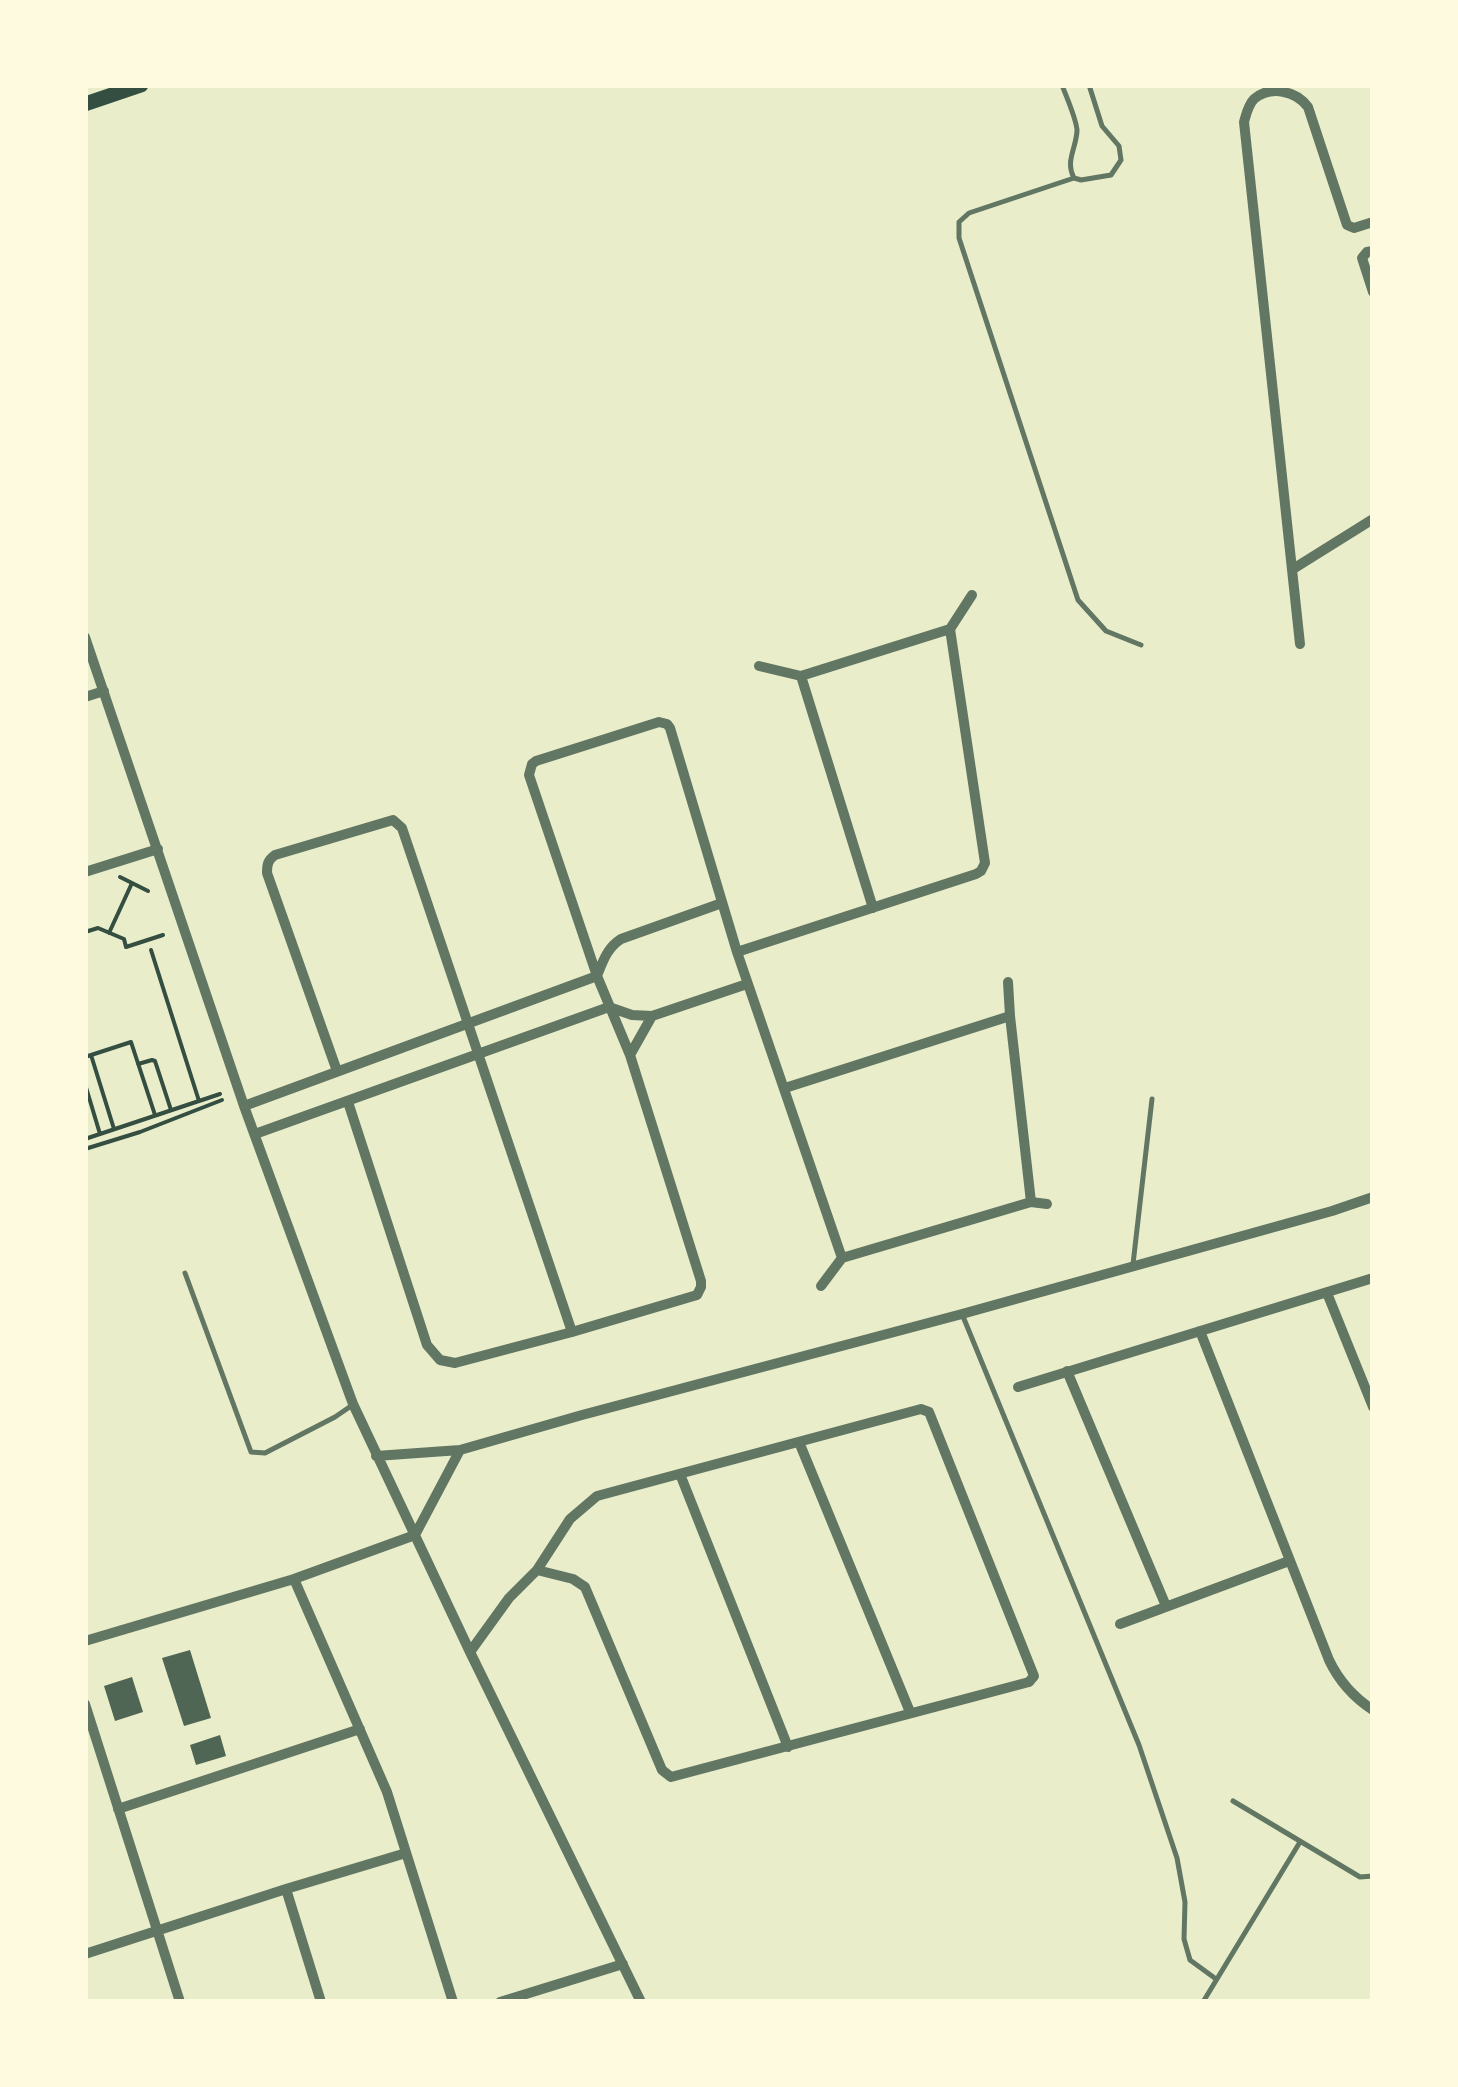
<!DOCTYPE html>
<style>
body{margin:0}
#map{position:relative;width:1458px;height:2087px;overflow:hidden;background:#e9edc9;font-family:Overpass,sans-serif}
canvas{display:block}
.frame{position:absolute;inset:0;border:88px solid #fefae0;pointer-events:none}
</style>
<div id="map">
<canvas width="1458" height="2087"></canvas>
<div class="frame"></div>
</div>
<script>
const c = document.querySelector('canvas').getContext('2d');
c.lineJoin = 'round';
function fillPath(path, color) {
  c.fillStyle = color;
  c.fill(path, 'evenodd');
}
function strokePath(path, color, width, dash) {
  c.strokeStyle = color;
  c.lineWidth = width;
  c.lineCap = dash ? 'butt' : 'round';
  c.setLineDash(dash || []);
  c.stroke(path);
}
const building = new Path2D(`
 M 190,1650 L 211,1718 L 184,1726 L 162,1658 Z
 M 132,1677 L 143,1712 L 115,1721 L 104,1686 Z
 M 220,1735 L 226,1756 L 196,1765 L 190,1745 Z`);
const path = new Path2D(`
 M 120,877 L 148,891
 M 85,932 L 98,928 L 124,939 L 126,947 L 163,935
 M 109,933 L 132,883
 M 151,950 L 199,1101
 M 91,1055 L 114,1129
 M 85,1057 L 131,1042 L 155,1115
 M 138,1064 L 152,1060 L 155,1061 L 171,1110
 M 85,1084 L 100,1134
 M 85,1139 L 220,1094
 M 85,1149 L 140,1132 L 222,1100`);
const service = new Path2D(`
 M 1062,85 C 1066,96 1077,120 1077,131 C 1076,149 1065,161 1074,178 L 1081,180 L 1111,175 L 1121,160 L 1119,146 L 1102,126 L 1089,85
 M 1074,178 L 969,213 L 959,222 L 959,238 L 1078,600 L 1106,631 L 1141,645
 M 1133,1264 L 1152,1099
 M 185,1273 L 251,1452 L 265,1453 L 335,1417 L 351,1406
 M 962,1314 L 1139,1745 L 1177,1858 L 1185,1902 L 1184,1939 L 1190,1960 L 1216,1979
 M 1233,1801 L 1360,1877 L 1373,1876
 M 1203,2002 L 1300,1842`);
const minor = new Path2D(`
 M 1373,251 L 1367,252 L 1362,258 L 1373,292
 M 1293,569 L 1373,519
 M 950,629 L 972,595
 M 85,637 L 244,1106 L 353,1404 L 470,1652 L 641,2002
 M 1300,644 L 1244,122 C 1246,115 1248,105 1254,99 C 1271,85 1296,91 1308,107 L 1347,225 L 1354,228 L 1373,222
 M 759,666 L 801,676
 M 85,697 L 104,691
 M 85,872 L 158,849
 M 737,952 L 976,874 L 981,871 L 985,863 L 950,629 L 801,676 L 873,908
 M 1008,982 L 1010,1016
 M 630,1055 L 652,1016
 M 337,1071 L 267,873 C 267,864 268,860 275,855 L 393,820 L 402,828 L 572,1332
 M 348,1102 L 427,1345 L 440,1360 L 455,1363 L 572,1332 L 697,1295 L 701,1287 L 701,1281 L 630,1055 L 597,976 L 529,775 L 532,764 L 536,761 L 659,722 L 667,724 L 670,728 L 737,952 L 842,1258 L 1031,1202 L 1010,1016 L 785,1088
 M 244,1106 L 597,976 C 603,961 607,948 621,939 L 722,903
 M 255,1134 L 609,1007 L 632,1015 L 652,1016 L 747,984
 M 1031,1202 L 1047,1204
 M 821,1286 L 842,1258
 M 1327,1293 L 1373,1407
 M 1200,1331 L 1329,1660 C 1339,1681 1353,1697 1373,1710
 M 1067,1371 L 1166,1606
 M 1018,1387 L 1373,1278
 M 799,1442 L 910,1712
 M 376,1456 L 460,1450 L 582,1415 L 962,1314 L 1332,1211 L 1373,1197
 M 680,1474 L 788,1747
 M 294,1579 L 387,1792 L 453,2002
 M 1120,1624 L 1289,1561
 M 85,1641 L 294,1579 L 415,1535 L 460,1450
 M 470,1652 L 509,1598 L 537,1570 L 570,1519 L 597,1496 L 921,1409 L 929,1412 L 1034,1676 L 1029,1682 L 671,1777 L 662,1770 L 585,1587 L 573,1579 L 537,1570
 M 85,1704 L 180,2002
 M 118,1809 L 360,1729
 M 286,1889 L 321,2002
 M 85,1954 L 286,1889 L 406,1853
 M 500,2002 L 623,1964`);
const secondary = new Path2D(`
 M 85,104 L 141,85`);
fillPath(building, '#4f6655');
strokePath(path, '#344e41', 4);
strokePath(service, '#617663', 5);
strokePath(minor, '#617663', 10);
strokePath(secondary, '#344e41', 15);
</script>
